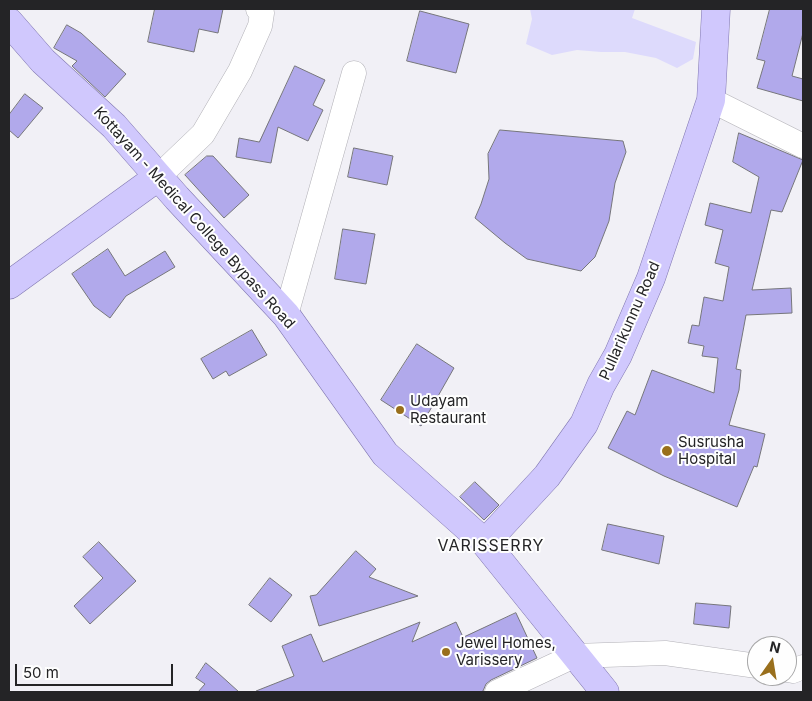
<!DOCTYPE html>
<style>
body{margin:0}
#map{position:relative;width:812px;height:701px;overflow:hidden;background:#f1f0f6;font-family:Inter,sans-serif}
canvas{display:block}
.frame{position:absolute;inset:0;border:10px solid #242426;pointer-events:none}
.north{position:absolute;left:747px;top:636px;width:50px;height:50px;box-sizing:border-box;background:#fefefe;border:1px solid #a7a7a8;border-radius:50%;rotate:13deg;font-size:14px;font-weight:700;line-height:20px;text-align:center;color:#242426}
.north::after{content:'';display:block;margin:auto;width:18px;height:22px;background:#996f1c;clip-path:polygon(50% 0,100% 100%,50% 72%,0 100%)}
.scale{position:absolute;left:15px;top:664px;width:158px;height:22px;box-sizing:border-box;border:2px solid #242426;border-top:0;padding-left:6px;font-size:15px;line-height:18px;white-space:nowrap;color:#242426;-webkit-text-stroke:4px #fefefe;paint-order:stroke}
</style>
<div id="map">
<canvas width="812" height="701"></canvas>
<div class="frame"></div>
<div class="north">N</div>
<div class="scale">50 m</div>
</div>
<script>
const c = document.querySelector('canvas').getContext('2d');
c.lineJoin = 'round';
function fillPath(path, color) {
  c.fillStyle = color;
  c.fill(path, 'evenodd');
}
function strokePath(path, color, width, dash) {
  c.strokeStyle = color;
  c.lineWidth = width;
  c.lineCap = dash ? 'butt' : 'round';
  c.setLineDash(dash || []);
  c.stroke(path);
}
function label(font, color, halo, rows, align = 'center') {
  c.font = font + ' Inter,sans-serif';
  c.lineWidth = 4;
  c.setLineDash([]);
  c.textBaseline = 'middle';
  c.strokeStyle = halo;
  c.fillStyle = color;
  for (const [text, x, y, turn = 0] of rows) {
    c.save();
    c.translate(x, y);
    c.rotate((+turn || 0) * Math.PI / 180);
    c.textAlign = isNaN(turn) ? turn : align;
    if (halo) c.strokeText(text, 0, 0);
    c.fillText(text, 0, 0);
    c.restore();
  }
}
const green = new Path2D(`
 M 530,9 L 635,9 L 632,18 L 696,42 L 693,59 L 677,68 L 656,58 L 625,52 L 601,52 L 577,50 L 552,55 L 526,44 L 532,19 Z`);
const building = new Path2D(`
 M 155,9 L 223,9 L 218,33 L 199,29 L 194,52 L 148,42 Z
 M 770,9 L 803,9 L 803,33 L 792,76 L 803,79 L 803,101 L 757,88 L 765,61 L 757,59 Z
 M 420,11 L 469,24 L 456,73 L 407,61 Z
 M 67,25 L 81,33 L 126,74 L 105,97 L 72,66 L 77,61 L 54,48 Z
 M 295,66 L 325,80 L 313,105 L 323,110 L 308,141 L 278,127 L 271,163 L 236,157 L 239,138 L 259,142 Z
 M 25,94 L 43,108 L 18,138 L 9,130 L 9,115 Z
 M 500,130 L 623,141 L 626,152 L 615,183 L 609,221 L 595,257 L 581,271 L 527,259 L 505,243 L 475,218 L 481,204 L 489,179 L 488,154 Z
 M 739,133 L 803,160 L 782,212 L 771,210 L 752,290 L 791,288 L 792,313 L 746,315 L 736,369 L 741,370 L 739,390 L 729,425 L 765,434 L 757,467 L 754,466 L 737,507 L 664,476 L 608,448 L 627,411 L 635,415 L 652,370 L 714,393 L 718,358 L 702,356 L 704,346 L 688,343 L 692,325 L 699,326 L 704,297 L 723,301 L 729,267 L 715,263 L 723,230 L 705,225 L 710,203 L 751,213 L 759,177 L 733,162 Z
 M 354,148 L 393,156 L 387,185 L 348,177 Z
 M 207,156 L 213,156 L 249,195 L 224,218 L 185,175 Z
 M 343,229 L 375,234 L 366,284 L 335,279 Z
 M 108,249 L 125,276 L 165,251 L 175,267 L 126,296 L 110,318 L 94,306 L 72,274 Z
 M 252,330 L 267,355 L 229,376 L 226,371 L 213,379 L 201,359 Z
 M 417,344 L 454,368 L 421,426 L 381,400 Z
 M 475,482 L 499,505 L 484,520 L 460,497 Z
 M 608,524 L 664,536 L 659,564 L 602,550 Z
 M 99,542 L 136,581 L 90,624 L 74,606 L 103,578 L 83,557 Z
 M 356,551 L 376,569 L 369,577 L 418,596 L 319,626 L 310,596 L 316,595 Z
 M 270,578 L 292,595 L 271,622 L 249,605 Z
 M 696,603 L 731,606 L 729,628 L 694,624 Z
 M 516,613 L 537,658 L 491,680 L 486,684 L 483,691 L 481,692 L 256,692 L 256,691 L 294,676 L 282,646 L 311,634 L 323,662 L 420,622 L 412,642 L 456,622 L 463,637 Z
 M 206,663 L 218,673 L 239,692 L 198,692 L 205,684 L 196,678 Z`);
const minor = new Path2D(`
 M 711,100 L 803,146
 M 158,177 L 203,134 L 240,71 L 260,26 L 262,13 L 258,9
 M 286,315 L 354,73
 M 787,670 L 793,671 L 803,667
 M 497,692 L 574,656 L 665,653 L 757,666`);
const major = new Path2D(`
 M 9,22 L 43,61 L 114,126 L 177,198 L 286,315 L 385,454 L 485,543 L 605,692
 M 9,285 L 158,177
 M 485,543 L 547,476 L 584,424 L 601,385 L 618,355 L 651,278 L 711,100 L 716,9`);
const markers = [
 [400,410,5,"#996f1c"],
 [667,451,6,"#996f1c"],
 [446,652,5,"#996f1c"]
];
const streetNames = [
 ["Kottayam - Medical College Bypass Road",194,218,48],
 ["Pullarikunnu Road",630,321,-66]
];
const poiNames = [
 ["Udayam",410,401],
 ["Restaurant",410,418],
 ["Susrusha",678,442],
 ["Hospital",678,459],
 ["Jewel Homes,",456,643],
 ["Varissery",456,660]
];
const neighbourhoodNames = [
 ["VARISSERRY",491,546]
];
fillPath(green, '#dddafc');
fillPath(building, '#b1a9eb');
strokePath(building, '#76767b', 1);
strokePath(minor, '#b2b1b7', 25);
strokePath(major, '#8077b0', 29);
strokePath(minor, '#fff', 24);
strokePath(major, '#d0c8fd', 28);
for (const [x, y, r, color] of markers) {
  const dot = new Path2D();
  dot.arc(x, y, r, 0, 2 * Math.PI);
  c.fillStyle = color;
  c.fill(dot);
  strokePath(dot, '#fefefe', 2);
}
label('15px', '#242426', '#fefefe', streetNames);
label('15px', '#242426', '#fefefe', poiNames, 'left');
c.letterSpacing = '1px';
label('16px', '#242426', '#fefefe', neighbourhoodNames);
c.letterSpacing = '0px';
</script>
